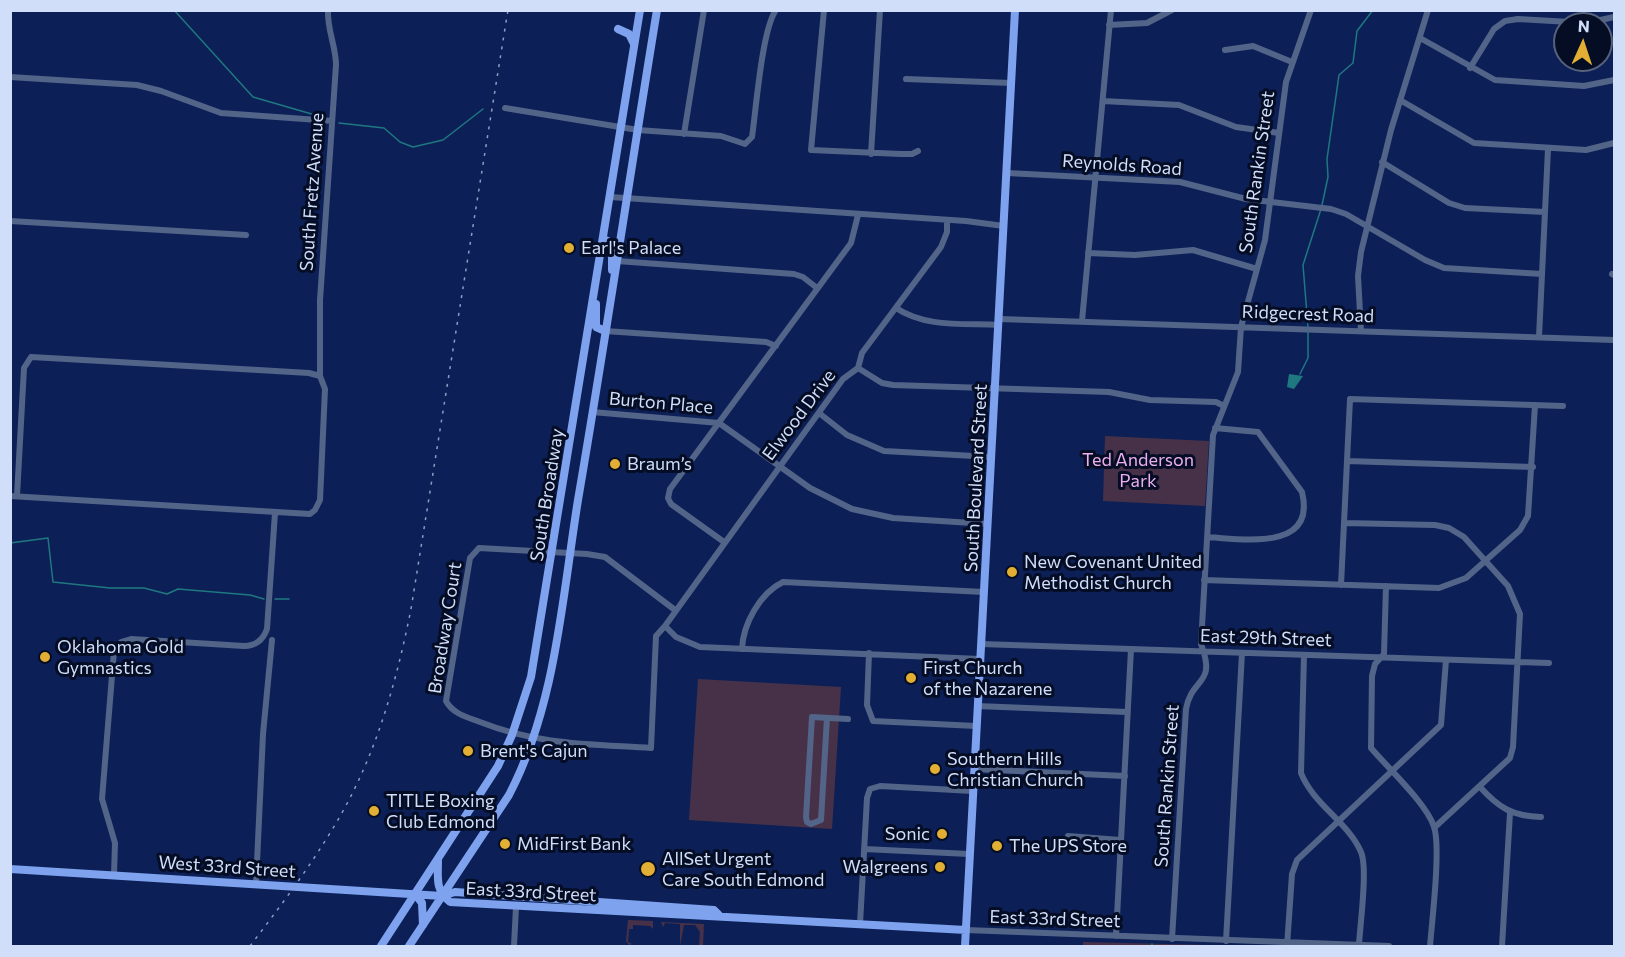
<!DOCTYPE html>
<meta charset="utf-8">
<style>
body{margin:0}
#map{position:relative;width:1625px;height:957px;overflow:hidden;background:#0c2057;font-family:Commissioner,sans-serif}
canvas{display:block}
.frame{position:absolute;inset:0;border:12px solid #d0def9;pointer-events:none}
.north{position:absolute;left:1553px;top:12px;width:60px;height:60px;box-sizing:border-box;background:#050d25;border:2px solid #56617a;border-radius:50%;rotate:3deg;font-size:16px;font-weight:700;line-height:24px;text-align:center;color:#d0def9}
.north::after{content:'';display:block;margin:auto;width:21px;height:27px;background:#e2af34;clip-path:polygon(50% 0,100% 100%,50% 72%,0 100%)}
</style>
<div id="map">
<canvas width="1625" height="957"></canvas>
<div class="frame"></div>
<div class="north">N</div>
</div>
<script>
const c = document.querySelector('canvas').getContext('2d');
c.lineJoin = 'round';
function fillPath(path, color) {
  c.fillStyle = color;
  c.fill(path, 'evenodd');
}
function strokePath(path, color, width, dash) {
  c.strokeStyle = color;
  c.lineWidth = width;
  c.lineCap = dash ? 'butt' : 'round';
  c.setLineDash(dash || []);
  c.stroke(path);
}
function label(font, color, halo, rows, align = 'center') {
  c.font = font + ' Commissioner,sans-serif';
  c.lineWidth = 6;
  c.setLineDash([]);
  c.textBaseline = 'middle';
  c.strokeStyle = halo;
  c.fillStyle = color;
  for (const [text, x, y, turn = 0] of rows) {
    c.save();
    c.translate(x, y);
    c.rotate((+turn || 0) * Math.PI / 180);
    c.textAlign = isNaN(turn) ? turn : align;
    if (halo) c.strokeText(text, 0, 0);
    c.fillText(text, 0, 0);
    c.restore();
  }
}
const green = new Path2D(`
 M 1105,436 L 1209,441 L 1205,506 L 1103,501 Z
 M 698,679 L 841,687 L 832,829 L 689,820 Z
 M 628,920 L 653,921 L 653,929 L 650,926 L 633,925 L 633,929 L 629,929 L 628,942 L 632,944 L 629,945 L 626,941 Z
 M 661,922 L 704,924 L 703,946 L 699,946 L 700,932 L 695,925 L 684,925 L 680,946 L 680,924 L 665,923 L 663,927 Z
 M 1083,942 L 1209,945 L 1227,946 L 1083,946 Z`);
const water = new Path2D(`
 M 1289,374 L 1303,376 L 1294,389 L 1287,387 Z`);
const stream = new Path2D(`
 M 174,10 L 253,97 L 322,117
 M 339,123 L 384,128 L 400,142 L 413,147 L 443,140 L 483,109
 M 1322,205 L 1328,177 L 1327,159 L 1339,75 L 1353,63 L 1357,31 L 1373,10
 M 1308,327 L 1303,265 L 1321,209
 M 1300,374 L 1308,358 L 1308,332
 M 10,543 L 48,538 L 53,582 L 110,588 L 144,588 L 167,594 L 178,589 L 250,595 L 264,599
 M 275,599 L 289,599
 M 1152,944 L 1152,946`);
const minor = new Path2D(`
 M 824,10 L 811,150 L 901,154 L 912,154 L 918,151
 M 1109,25 L 1147,23 L 1172,10
 M 1420,38 L 1495,80 L 1584,86 L 1614,80
 M 1225,50 L 1253,46 L 1292,62
 M 1470,68 L 1494,29 L 1505,21 L 1518,19 L 1587,23 L 1614,17
 M 10,77 L 137,85 L 161,91 L 221,113 L 332,121
 M 906,79 L 1011,83
 M 1400,100 L 1474,143 L 1586,150 L 1614,143
 M 1103,101 L 1179,105 L 1236,127 L 1279,133
 M 505,108 L 638,130 L 721,136 L 745,144 L 752,137 C 756,110 762,29 776,10
 M 684,134 L 704,10
 M 871,154 L 880,10
 M 1382,162 L 1449,203 L 1465,208 L 1545,212
 M 1007,173 L 1180,182 L 1246,199 L 1331,209 L 1346,214 L 1425,260 L 1444,268 L 1542,274
 M 610,197 L 966,221 L 1004,226
 M 10,221 L 246,235
 M 1088,253 L 1135,255 L 1193,250 L 1257,269
 M 617,261 L 794,274 L 803,277 L 817,288
 M 1612,274 L 1614,275
 M 896,308 C 926,328 964,323 999,325
 M 1000,319 L 1614,340
 M 1082,321 L 1111,10
 M 605,331 L 766,342 L 776,346
 M 1361,331 L 1358,276 L 1361,252 L 1391,130 L 1428,10
 M 1539,337 L 1548,149
 M 858,368 L 882,383 L 893,385 L 1109,392 L 1150,400 L 1216,402 L 1224,406
 M 858,368 L 862,353 L 941,247 L 947,232 L 947,220
 M 320,376 L 320,300 L 336,65 C 336,46 327,30 328,10
 M 592,412 L 719,423 L 810,488 L 852,509 L 893,518 L 988,524
 M 819,413 L 847,435 L 884,451 L 992,457
 M 1347,461 L 1533,467
 M 10,496 L 310,514 L 315,510 L 320,500 L 325,389 L 320,376
 M 17,496 L 24,368 L 31,357 L 258,370 L 309,373 L 320,376
 M 1344,523 L 1435,525 L 1449,528 L 1464,537 L 1508,586 L 1520,614 L 1513,747 L 1510,758 L 1435,827
 M 1207,537 C 1242,539 1317,552 1302,492 L 1258,432 L 1215,428
 M 724,542 L 671,504 L 668,498 L 670,489 L 851,243 L 858,215
 M 1204,580 L 1439,588 L 1466,578 L 1520,530 L 1528,516 L 1535,405
 M 1341,585 L 1350,399 L 1563,406
 M 1386,586 L 1384,654 L 1375,664 L 1372,676 L 1371,748 C 1387,767 1427,804 1434,827 C 1441,847 1432,921 1430,946
 M 675,610 L 605,557 L 587,554 L 479,548 L 470,558 L 446,701 C 453,714 467,717 480,722 C 538,745 590,744 651,748 L 656,636 L 665,626 L 843,379 L 858,368
 M 665,626 L 676,637 L 700,647 L 980,659
 M 981,644 L 1549,663
 M 742,649 C 743,624 760,593 783,582 L 984,592
 M 869,653 L 867,705 L 873,721 L 976,726
 M 1304,655 L 1301,773 C 1313,804 1348,822 1361,852 C 1368,868 1360,925 1359,945
 M 977,706 L 1127,712
 M 827,718 L 821,820 L 811,824 L 807,822 L 806,817 L 812,717 L 848,719
 M 974,769 L 1125,776
 M 1480,787 C 1499,808 1512,816 1541,817
 M 1068,836 L 1120,840
 M 864,849 L 969,854
 M 114,875 L 115,843 L 102,799 L 114,651 L 121,642 L 131,639 L 244,646 C 256,646 263,640 267,629 L 275,513
 M 256,884 L 263,734 L 272,640
 M 860,924 L 867,798 L 870,789 L 880,786 L 973,791
 M 966,930 L 1389,946
 M 1116,936 L 1131,649
 M 1172,939 L 1186,709 C 1192,676 1217,686 1201,644 L 1213,435 L 1238,372 L 1241,327 L 1265,240 L 1286,82 L 1311,10
 M 1226,941 L 1242,653
 M 514,946 L 516,907
 M 1287,946 L 1292,874 L 1297,860 L 1441,725 L 1446,660
 M 1502,946 L 1510,813`);
const major = new Path2D(`
 M 618,29 L 629,34 L 634,44
 M 603,239 L 612,243 L 612,270
 M 596,304 L 596,327 L 605,331
 M 438,861 C 438,878 435,890 450,902 L 966,930
 M 10,869 L 442,896 L 455,892 L 714,910 L 719,915
 M 416,895 L 422,903 L 423,925
 M 381,946 L 498,766 L 512,735 L 531,677 L 640,10
 M 409,946 L 509,795 C 556,705 562,599 578,500 C 606,337 630,174 657,10
 M 965,946 L 1015,10`);
const rail = new Path2D(`
 M 250,946 C 283,903 316,859 343,811 C 378,748 397,679 411,609 L 508,10`);
const markers = [
 [569,248,6,"#e2af34"],
 [615,464,6,"#e2af34"],
 [1012,572,6,"#e2af34"],
 [45,657,6,"#e2af34"],
 [911,678,6,"#e2af34"],
 [468,751,6,"#e2af34"],
 [935,769,6,"#e2af34"],
 [374,811,6,"#e2af34"],
 [942,834,6,"#e2af34"],
 [505,844,6,"#e2af34"],
 [997,846,6,"#e2af34"],
 [940,867,6,"#e2af34"],
 [648,869,8,"#e2af34"]
];
const streetNames = [
 ["Reynolds Road",1122,165,4],
 ["South Rankin Street",1257,172,-82],
 ["South Fretz Avenue",312,192,-86],
 ["Ridgecrest Road",1308,314,2],
 ["Burton Place",661,403,5],
 ["Elwood Drive",799,415,-53],
 ["South Boulevard Street",976,478,-87],
 ["South Broadway",547,495,-81],
 ["Broadway Court",445,628,-81],
 ["East 29th Street",1266,638,2],
 ["South Rankin Street",1167,786,-86],
 ["West 33rd Street",227,867,4],
 ["East 33rd Street",531,892,3],
 ["East 33rd Street",1055,919,2]
];
const poiNames = [
 ["Earl's Palace",581,248],
 ["Braum’s",627,464],
 ["New Covenant United",1024,562],
 ["Methodist Church",1024,583],
 ["Oklahoma Gold",57,647],
 ["Gymnastics",57,668],
 ["First Church",923,668],
 ["of the Nazarene",923,689],
 ["Brent's Cajun",480,751],
 ["Southern Hills",947,759],
 ["Christian Church",947,780],
 ["TITLE Boxing",386,801],
 ["Club Edmond",386,822],
 ["Sonic",930,834,"right"],
 ["MidFirst Bank",517,844],
 ["The UPS Store",1009,846],
 ["AllSet Urgent",662,859],
 ["Care South Edmond",662,880],
 ["Walgreens",928,867,"right"]
];
const parkNames = [
 ["Ted Anderson",1138,460],
 ["Park",1138,481]
];
fillPath(green, '#473148');
fillPath(water, '#1f7880');
strokePath(stream, '#1f7880', 1.5);
strokePath(minor, '#536489', 6);
strokePath(major, '#7ea2ee', 8);
strokePath(rail, '#8d9dc2', 1.5, [3, 6]);
for (const [x, y, r, color] of markers) {
  const dot = new Path2D();
  dot.arc(x, y, r, 0, 2 * Math.PI);
  c.fillStyle = color;
  c.fill(dot);
  strokePath(dot, '#050d25', 2);
}
label('18px', '#d0def9', '#050d25', streetNames);
label('18px', '#d0def9', '#050d25', poiNames, 'left');
label('18px', '#ebaeee', '#050d25', parkNames);
</script>
